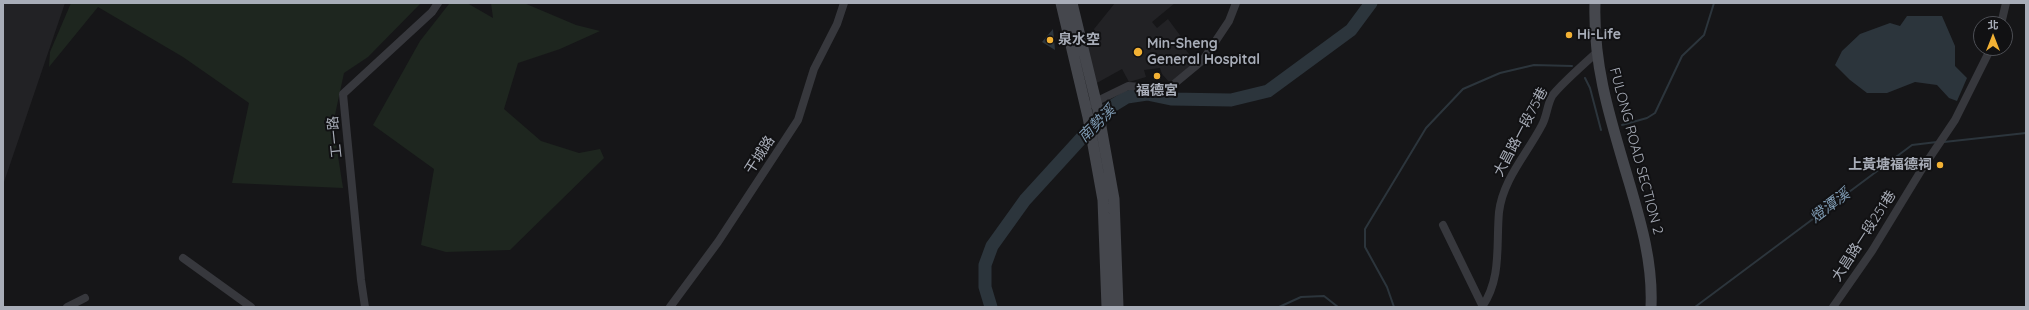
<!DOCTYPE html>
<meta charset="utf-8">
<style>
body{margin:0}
#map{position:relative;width:2029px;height:310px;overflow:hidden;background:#161618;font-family:Quicksand,"Noto Sans TC",sans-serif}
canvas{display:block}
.frame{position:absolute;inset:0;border:4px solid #a8adb8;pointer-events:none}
.north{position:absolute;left:1973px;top:16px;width:40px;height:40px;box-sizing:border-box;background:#111113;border:1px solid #4d4f55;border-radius:50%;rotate:0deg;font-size:11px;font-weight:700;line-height:16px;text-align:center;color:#a8adb8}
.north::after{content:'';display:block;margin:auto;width:14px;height:18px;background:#f2b134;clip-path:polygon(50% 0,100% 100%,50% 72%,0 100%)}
</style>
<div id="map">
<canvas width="2029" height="310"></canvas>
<div class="frame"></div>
<div class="north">北</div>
</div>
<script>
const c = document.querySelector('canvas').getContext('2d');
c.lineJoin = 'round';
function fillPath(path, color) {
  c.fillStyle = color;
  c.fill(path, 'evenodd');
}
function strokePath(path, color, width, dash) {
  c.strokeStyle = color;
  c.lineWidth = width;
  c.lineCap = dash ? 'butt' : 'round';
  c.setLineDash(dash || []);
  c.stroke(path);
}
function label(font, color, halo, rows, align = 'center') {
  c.font = font + ' Quicksand,"Noto Sans TC",sans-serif';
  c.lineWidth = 4;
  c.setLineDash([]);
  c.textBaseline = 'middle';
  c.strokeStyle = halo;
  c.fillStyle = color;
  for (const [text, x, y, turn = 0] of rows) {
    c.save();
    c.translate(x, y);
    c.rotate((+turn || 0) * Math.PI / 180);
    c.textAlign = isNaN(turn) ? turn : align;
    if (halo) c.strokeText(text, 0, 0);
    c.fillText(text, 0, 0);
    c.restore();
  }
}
const built = new Path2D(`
 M 3,3 L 65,3 L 3,185 Z
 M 1115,3 L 1175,3 L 1152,22 L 1157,28 L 1168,19 L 1182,38 L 1179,41 L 1196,63 L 1170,83 L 1162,74 L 1160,68 L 1144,70 L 1146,77 L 1129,82 L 1122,69 L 1095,84 L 1086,39 Z`);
const green = new Path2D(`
 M 71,3 L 421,3 L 368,57 L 344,73 L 333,124 L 343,188 L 232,183 L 249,103 L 183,57 L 98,7 L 49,67 L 50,52 Z
 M 467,3 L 493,18 L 491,3 L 524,3 L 576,25 L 600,31 L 560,49 L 518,63 L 504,109 L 541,141 L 579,153 L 600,149 L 604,158 L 510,250 L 446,252 L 421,245 L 434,169 L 373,125 L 420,41 L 449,4 Z`);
const water = new Path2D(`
 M 1907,16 L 1942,16 L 1955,46 L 1955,66 L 1967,78 L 1957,101 L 1949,98 L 1937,85 L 1915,82 L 1887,93 L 1867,93 L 1850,80 L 1835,65 L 1842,51 L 1860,34 L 1890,23 L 1900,26 Z
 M 1053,29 L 1055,50 L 1042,42 Z`);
const stream = new Path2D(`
 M 1585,78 L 1590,88 L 1601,130
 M 1622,125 L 1647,118 L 1655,113 L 1682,56 L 1704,35 L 1714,3
 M 1944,142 L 2026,133
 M 1279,307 L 1301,297 L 1324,296 L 1338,307
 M 1394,307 L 1387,287 L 1365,247 L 1365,229 L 1426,128 L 1463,89 L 1500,73 L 1534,65 L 1572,66
 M 1695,307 L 1912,145 L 1937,142`);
const river = new Path2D(`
 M 991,307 L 985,287 L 985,265 L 992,246 L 1025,200 L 1109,108 L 1127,97 L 1147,94 L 1171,99 L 1231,100 L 1268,91 L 1351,30 L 1371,3`);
const minor = new Path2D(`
 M 2001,24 L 2006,3
 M 1091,104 L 1128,86 L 1168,89 L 1203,60 L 1229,21 L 1236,3
 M 1443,225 L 1483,307
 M 183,258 L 251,307
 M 67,307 L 85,298
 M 365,307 L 361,280 L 343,94 L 432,12 L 438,3
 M 670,307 L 718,242 L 798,120 L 814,69 L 837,24 L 844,3
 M 1482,307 C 1502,278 1496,245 1499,212 C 1503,179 1527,154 1542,125 C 1547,116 1547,105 1552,96 C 1559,86 1586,62 1596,53
 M 1833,307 L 1872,251 L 1922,169 L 1955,120 L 1991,48`);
const secondary = new Path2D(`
 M 1061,3 L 1088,117 L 1103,200 L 1107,307
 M 1072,3 L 1098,110 L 1114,199 L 1118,307
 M 1595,3 C 1593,68 1611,121 1629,182 C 1641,223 1653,263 1651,307`);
const markers = [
 [1569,35,4,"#f2b134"],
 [1050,40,4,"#f2b134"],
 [1138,52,5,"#f2b134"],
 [1157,76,4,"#f2b134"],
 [1940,165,4,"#f2b134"]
];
const poiNames = [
 ["Hi-Life",1577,35],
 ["泉水空",1058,40],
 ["Min-Sheng",1147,44],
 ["General Hospital",1147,60],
 ["福德宮",1157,91,"center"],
 ["上黃塘福德祠",1932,165,"right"]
];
const streetNames = [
 ["大昌路一段75巷",1521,132,-62],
 ["工一路",335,137,-96],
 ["FULONG ROAD SECTION 2",1636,151,75],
 ["干城路",760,155,-57],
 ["大昌路一段251巷",1864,236,-57]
];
const waterNames = [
 ["南勢溪",1097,124,-45],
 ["燈潭溪",1830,206,-37]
];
fillPath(built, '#222225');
fillPath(green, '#1e261f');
fillPath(water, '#2c353c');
strokePath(stream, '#2c353c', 2);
strokePath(river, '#2c353c', 13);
strokePath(minor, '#37383d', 8);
strokePath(secondary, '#45474d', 11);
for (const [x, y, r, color] of markers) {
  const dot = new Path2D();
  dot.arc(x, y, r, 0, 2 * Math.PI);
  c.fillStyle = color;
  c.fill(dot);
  strokePath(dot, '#111113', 1.5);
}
label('bold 14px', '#a8adb8', '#111113', poiNames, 'left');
label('14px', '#a8adb8', '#111113', streetNames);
label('italic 15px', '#7f9bb3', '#111113', waterNames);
</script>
